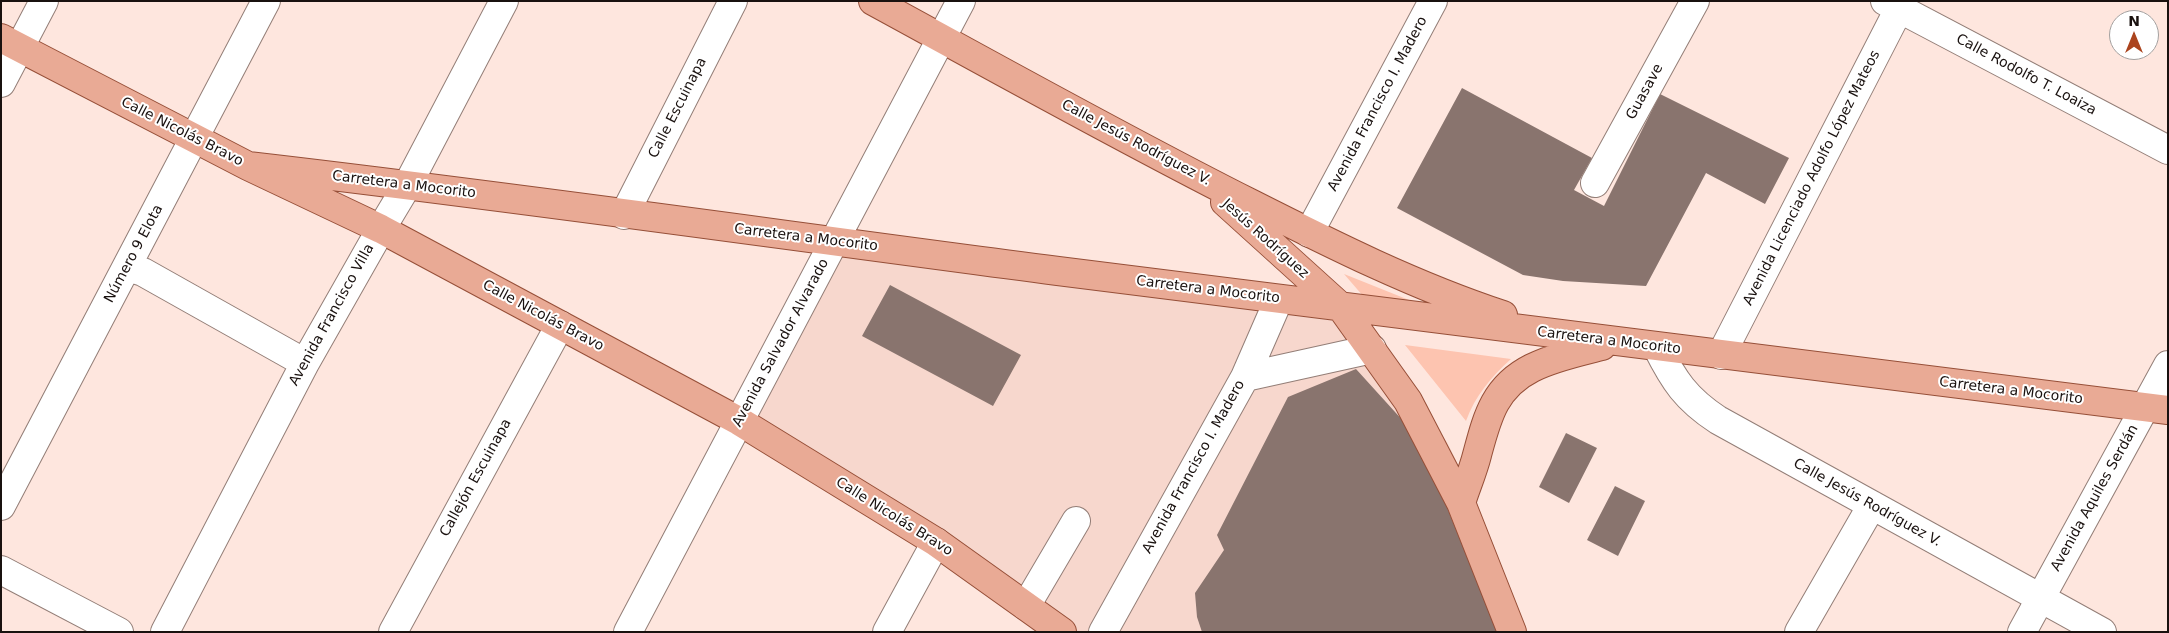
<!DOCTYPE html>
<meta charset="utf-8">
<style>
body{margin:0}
#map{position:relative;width:2169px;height:633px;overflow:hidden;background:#fee6de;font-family:"DejaVu Sans",sans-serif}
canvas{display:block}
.frame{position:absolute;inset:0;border:2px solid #19110f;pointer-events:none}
.north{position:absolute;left:2109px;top:10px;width:50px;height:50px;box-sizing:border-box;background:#fff;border:1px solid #a3a09f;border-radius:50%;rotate:0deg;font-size:14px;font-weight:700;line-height:20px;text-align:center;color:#19110f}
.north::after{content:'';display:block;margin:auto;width:18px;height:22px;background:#ab441e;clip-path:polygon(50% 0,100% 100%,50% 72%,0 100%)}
</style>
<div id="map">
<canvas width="2169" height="633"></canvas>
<div class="frame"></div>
<div class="north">N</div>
</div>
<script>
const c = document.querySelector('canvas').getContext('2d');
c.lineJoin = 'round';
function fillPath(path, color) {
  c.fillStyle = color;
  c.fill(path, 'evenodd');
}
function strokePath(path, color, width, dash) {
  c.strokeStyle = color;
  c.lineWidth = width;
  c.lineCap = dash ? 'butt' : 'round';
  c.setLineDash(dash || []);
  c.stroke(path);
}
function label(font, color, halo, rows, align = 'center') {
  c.font = font + ' "DejaVu Sans",sans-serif';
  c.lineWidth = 4;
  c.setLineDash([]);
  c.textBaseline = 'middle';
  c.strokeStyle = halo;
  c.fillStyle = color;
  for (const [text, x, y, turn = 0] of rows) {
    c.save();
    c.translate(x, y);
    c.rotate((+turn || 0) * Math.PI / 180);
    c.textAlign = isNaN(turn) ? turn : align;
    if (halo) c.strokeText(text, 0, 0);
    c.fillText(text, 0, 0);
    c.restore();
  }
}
const built = new Path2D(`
 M 836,242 L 1348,319 L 1386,362 L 1447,442 L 1475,499 L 1528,632 L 1061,632 L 739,421 Z`);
const green = new Path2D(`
 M 1344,274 L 1444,314 L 1370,304 Z
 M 1405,345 L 1511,359 C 1491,377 1475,396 1466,421 Z`);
const building = new Path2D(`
 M 1462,88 L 1592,158 L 1574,190 L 1604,206 L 1660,94 L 1789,158 L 1765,204 L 1706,173 L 1646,286 L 1563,281 L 1523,275 L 1397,208 Z
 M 890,285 L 1021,355 L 993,406 L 862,336 Z
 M 1356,369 L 1405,423 L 1427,457 L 1497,632 L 1202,632 L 1197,617 L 1195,593 L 1224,550 L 1217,535 L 1288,397 Z
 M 1566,433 L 1597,448 L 1569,503 L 1539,487 Z
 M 1615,486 L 1645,501 L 1618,556 L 1587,540 Z`);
const minor = new Path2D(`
 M 1885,1 L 2168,150
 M 1,83 L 44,1
 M 1595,183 L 1695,1
 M 624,215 L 733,1
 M 1309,233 L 1433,1
 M 127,267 L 143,272 L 305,363
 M 1657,347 C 1674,381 1686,399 1718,420 L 2102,632
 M 1721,355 L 1903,1
 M 1245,377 L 1372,349
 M 1,506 L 266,1
 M 1,570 L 119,632
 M 1026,606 L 1076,521
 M 165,632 L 305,363 L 381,229 L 408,184 L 504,1
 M 393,632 L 560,325
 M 628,632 L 961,1
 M 887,632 L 936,542
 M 1103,632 L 1245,377 L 1279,299
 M 1799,632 L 1872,505
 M 2022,632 L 2168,365`);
const major = new Path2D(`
 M 873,1 C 998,69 1123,139 1250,203 C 1333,245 1415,286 1503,315
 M 1,38 L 248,166 L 381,229 L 739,421 L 936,542 L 1062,632
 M 248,166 C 518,197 788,236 1058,271 C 1428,318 1798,365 2168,410
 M 1225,202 L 1341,307 L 1408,401 L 1461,503 L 1512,632
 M 1461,503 C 1466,487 1473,471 1477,455 C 1487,418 1494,387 1532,368 C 1554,357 1579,352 1602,346`);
const streetNames = [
 ["Calle Rodolfo T. Loaiza",2026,75,28],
 ["Guasave",1645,92,-61],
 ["Avenida Francisco I. Madero",1378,104,-62],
 ["Calle Escuinapa",678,108,-63],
 ["Calle Nicolás Bravo",182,132,27],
 ["Calle Jesús Rodríguez V.",1136,143,28],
 ["Avenida Licenciado Adolfo López Mateos",1812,178,-63],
 ["Carretera a Mocorito",404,185,7],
 ["Carretera a Mocorito",806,238,7],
 ["Jesús Rodríguez",1265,239,42],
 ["Número 9 Elota",134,254,-62],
 ["Carretera a Mocorito",1208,290,7],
 ["Avenida Francisco Villa",332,315,-61],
 ["Calle Nicolás Bravo",543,316,28],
 ["Carretera a Mocorito",1609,341,7],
 ["Avenida Salvador Alvarado",781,343,-62],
 ["Carretera a Mocorito",2011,391,7],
 ["Avenida Francisco I. Madero",1194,467,-61],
 ["Callejón Escuinapa",476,478,-61],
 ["Avenida Aquiles Serdán",2095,498,-61],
 ["Calle Jesús Rodríguez V.",1867,503,29],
 ["Calle Nicolás Bravo",894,517,32]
];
fillPath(built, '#f7d7cd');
fillPath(green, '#fdc4b0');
fillPath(building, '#89746e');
strokePath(minor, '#937e77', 30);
strokePath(major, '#964f38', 30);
strokePath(minor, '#fff', 28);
strokePath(major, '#e9aa95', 28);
label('14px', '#19110f', '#fff', streetNames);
</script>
